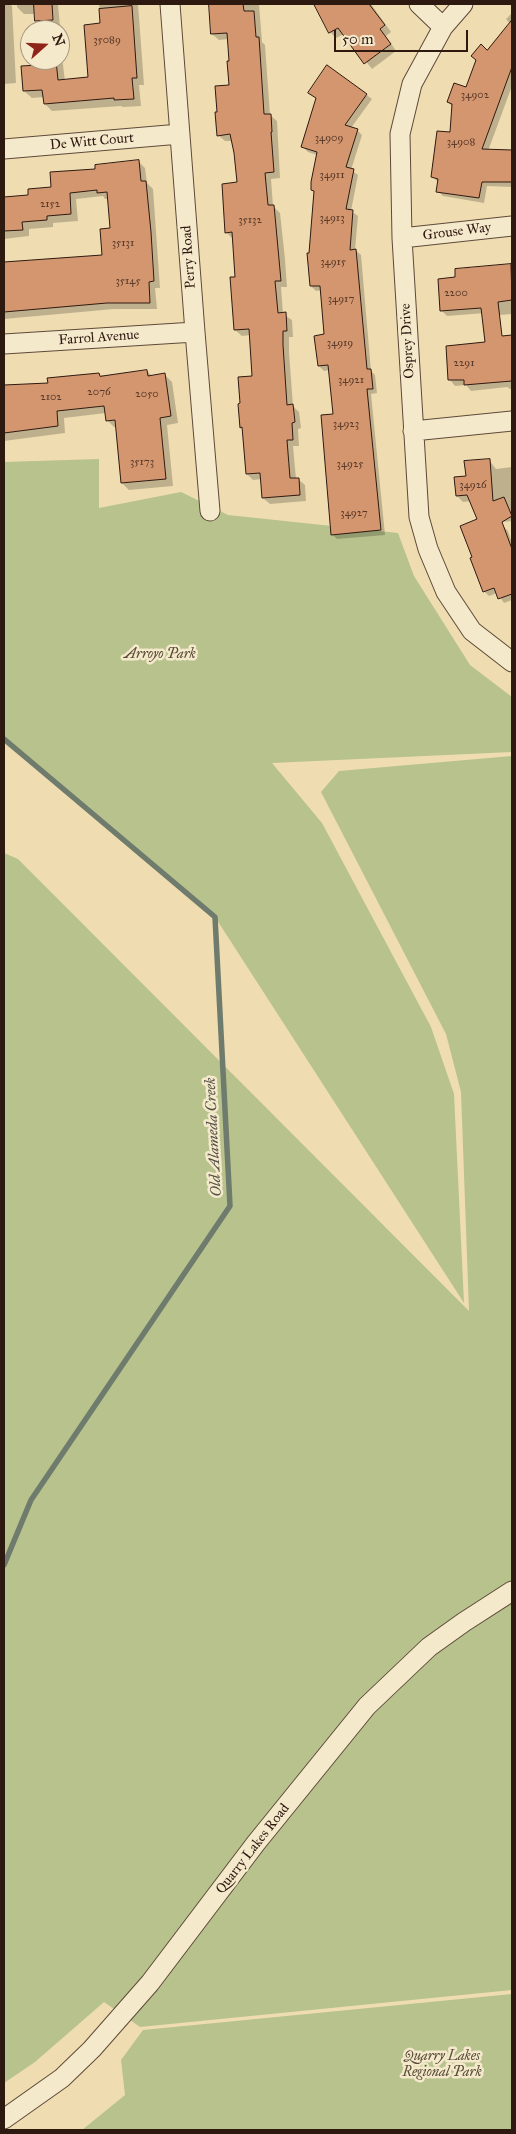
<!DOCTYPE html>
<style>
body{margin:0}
#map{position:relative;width:516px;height:2134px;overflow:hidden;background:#efddb1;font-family:"IM FELL Great Primer",serif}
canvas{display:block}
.frame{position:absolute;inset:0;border:5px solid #2e1911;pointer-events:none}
.north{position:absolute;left:20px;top:20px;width:50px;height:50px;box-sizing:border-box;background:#f5e9cc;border:1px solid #a59681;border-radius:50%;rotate:70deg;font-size:14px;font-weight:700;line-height:20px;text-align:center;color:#2e1911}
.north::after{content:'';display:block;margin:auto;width:18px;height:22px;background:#8f2418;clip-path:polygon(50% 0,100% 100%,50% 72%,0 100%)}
.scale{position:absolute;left:334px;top:30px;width:134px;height:22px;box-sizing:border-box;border:2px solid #2e1911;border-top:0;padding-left:6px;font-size:15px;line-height:18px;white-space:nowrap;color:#2e1911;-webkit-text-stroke:4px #f5e9cc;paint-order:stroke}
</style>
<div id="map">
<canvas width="516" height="2134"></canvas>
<div class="frame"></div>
<div class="north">N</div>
<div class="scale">50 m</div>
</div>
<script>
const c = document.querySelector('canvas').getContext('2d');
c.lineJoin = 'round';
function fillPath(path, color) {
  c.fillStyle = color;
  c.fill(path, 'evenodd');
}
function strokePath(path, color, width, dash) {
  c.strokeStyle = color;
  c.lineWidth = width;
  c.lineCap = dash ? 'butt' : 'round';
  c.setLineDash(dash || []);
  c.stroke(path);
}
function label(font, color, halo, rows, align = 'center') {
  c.font = font + ' "IM FELL Great Primer",serif';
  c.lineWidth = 5;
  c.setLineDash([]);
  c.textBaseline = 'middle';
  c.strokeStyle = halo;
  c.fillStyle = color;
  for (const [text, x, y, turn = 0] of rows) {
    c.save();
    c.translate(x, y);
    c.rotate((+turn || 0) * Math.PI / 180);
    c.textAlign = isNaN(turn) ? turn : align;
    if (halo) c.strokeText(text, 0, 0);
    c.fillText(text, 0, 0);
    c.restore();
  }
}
const green = new Path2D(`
 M 99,459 L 99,508 L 181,492 L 228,515 L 398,533 L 414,576 L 470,665 L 512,697 L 512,752 L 272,763 L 322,823 L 431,1027 L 454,1094 L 464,1303 L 215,917 L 4,743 L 4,462 Z
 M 512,756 L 512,1990 L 140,2027 L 104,2002 L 35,2062 L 4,2083 L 4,853 L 18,859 L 469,1311 L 461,1092 L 446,1034 L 321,792 L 339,771 Z
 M 512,1994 L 512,2130 L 82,2130 L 125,2095 L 121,2060 L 143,2030 Z`);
const shadow = new Path2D(`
 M 4,4 L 9,4 L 12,6 L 16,83 L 4,84 Z
 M 17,4 L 58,4 L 60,27 L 44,28 L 37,21 L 36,14 L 24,14 L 17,7 Z
 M 99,4 L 138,4 L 144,85 L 139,85 L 141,106 L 123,107 L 121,106 L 52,111 L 45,104 L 44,97 L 32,98 L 24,91 L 41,66 L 40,60 L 60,60 L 60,55 L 62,57 L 65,81 L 89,78 L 101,25 Z
 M 210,4 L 259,4 L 262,42 L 265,45 L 270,115 L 277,121 L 280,178 L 271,179 L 273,206 L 280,213 L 285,259 L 287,287 L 281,287 L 283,314 L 292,320 L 293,337 L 289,337 L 289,352 L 293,406 L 299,412 L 301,428 L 298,429 L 299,446 L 293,446 L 296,479 L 298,479 L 305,485 L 306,501 L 270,504 L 263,498 L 262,479 L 253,480 L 247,474 L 244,429 L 241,427 L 254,377 L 251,335 L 242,336 L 235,330 L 236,278 L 233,239 L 226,232 L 238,183 L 233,141 L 225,141 L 218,135 L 230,86 L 230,62 L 228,39 L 219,40 L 212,34 Z
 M 315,4 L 371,4 L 391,32 L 386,36 L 396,51 L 372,69 L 344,34 L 336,38 L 330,32 Z
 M 512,13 L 512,86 L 488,151 L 512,151 L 512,187 L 487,186 L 484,203 L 443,196 L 438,191 L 438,182 L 433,177 L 451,133 L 453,107 L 448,102 L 466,88 L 487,51 L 510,24 L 506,19 Z
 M 328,67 L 372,99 L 351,128 L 357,130 L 362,135 L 351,170 L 358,175 L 351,211 L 358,216 L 355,250 L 361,255 L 371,371 L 375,375 L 377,393 L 371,394 L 385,535 L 337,539 L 332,534 L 334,415 L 330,370 L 324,371 L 319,366 L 326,336 L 322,290 L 316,291 L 311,286 L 310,254 L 315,193 L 312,190 L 317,155 L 308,152 L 303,147 L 317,99 L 310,93 Z
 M 138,161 L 145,168 L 147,183 L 153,189 L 160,288 L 155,288 L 157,309 L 114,309 L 4,319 L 4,263 L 103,257 L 111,230 L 109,199 L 105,199 L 103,196 L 76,199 L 78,221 L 53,223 L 53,227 L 29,229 L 29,236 L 4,239 L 4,199 L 29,196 L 97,170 Z
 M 510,265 L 512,267 L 512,314 L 488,316 L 485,313 L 447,316 L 441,310 L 457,278 Z
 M 512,336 L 512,390 L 507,387 L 471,391 L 466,385 L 455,386 L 450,380 L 486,343 L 486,338 Z
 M 147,371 L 152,376 L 165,375 L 172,382 L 178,423 L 167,425 L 173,486 L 129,490 L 122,483 L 117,427 L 114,427 L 107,420 L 106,413 L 64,418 L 65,433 L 4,441 L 4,386 L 50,384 L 99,375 L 101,377 Z
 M 489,460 L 496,469 L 512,467 L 512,521 L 493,523 L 503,526 L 508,531 L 512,543 L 512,600 L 504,603 L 497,593 L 489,596 L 484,591 L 474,558 L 481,522 L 471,501 L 463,502 L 457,496 L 467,477 Z`);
const stream = new Path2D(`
 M 4,739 L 215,917 L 230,1206 L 31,1500 L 4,1565`);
const building = new Path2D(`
 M 34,4 L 52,4 L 53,20 L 35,21 Z
 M 209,4 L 243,4 L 244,11 L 254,11 L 256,37 L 259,37 L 264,114 L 271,114 L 272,132 L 271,132 L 274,172 L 265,173 L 268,205 L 274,205 L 281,281 L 275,281 L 278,313 L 286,312 L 287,331 L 283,331 L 283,345 L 287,405 L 293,404 L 295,422 L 292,423 L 293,440 L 287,440 L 290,478 L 299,478 L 300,495 L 262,498 L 260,473 L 246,474 L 242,427 L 240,428 L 238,404 L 240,403 L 238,377 L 252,376 L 249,329 L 234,330 L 230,277 L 235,277 L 232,232 L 225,233 L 222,184 L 237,182 L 234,153 L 230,134 L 217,136 L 215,112 L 217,112 L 215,86 L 229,85 L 227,61 L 229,61 L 227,33 L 211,34 Z
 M 314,4 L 369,4 L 385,25 L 380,29 L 391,44 L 364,64 L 338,28 L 329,33 Z
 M 132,6 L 137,78 L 132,78 L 134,99 L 114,100 L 114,98 L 44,104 L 42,90 L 23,91 L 21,66 L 39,65 L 39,60 L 56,60 L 58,80 L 88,77 L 84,25 L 100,23 L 99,9 Z
 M 512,20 L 512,67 L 482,149 L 512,150 L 512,182 L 482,182 L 479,198 L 436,192 L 438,179 L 431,177 L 437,131 L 450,132 L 452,104 L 447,102 L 454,83 L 466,87 L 476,60 L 471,56 L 481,44 L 487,50 Z
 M 327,65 L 367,94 L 345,125 L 358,129 L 346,167 L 354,169 L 346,209 L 353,210 L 350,250 L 356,249 L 367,369 L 371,369 L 373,389 L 367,389 L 381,530 L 331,535 L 321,415 L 333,414 L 328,365 L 318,366 L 314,336 L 324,334 L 320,286 L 310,286 L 307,253 L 309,253 L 314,191 L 311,190 L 311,182 L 317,152 L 301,147 L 316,98 L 308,93 Z
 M 139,160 L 141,181 L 146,181 L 151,232 L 154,281 L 149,282 L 150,303 L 107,303 L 4,312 L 4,262 L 102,255 L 100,229 L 110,228 L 107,192 L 97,193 L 97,190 L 70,193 L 71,214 L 47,216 L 47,220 L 22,222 L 23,230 L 4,231 L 4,197 L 28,195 L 28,189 L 51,187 L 50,172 L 95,169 L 95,165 Z
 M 511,264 L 512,300 L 498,302 L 502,336 L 512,335 L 512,381 L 464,385 L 464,380 L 448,380 L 446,346 L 485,342 L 481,308 L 440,311 L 438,279 L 455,277 L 455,269 Z
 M 147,370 L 148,376 L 165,373 L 171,416 L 160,418 L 166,479 L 121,483 L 115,420 L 106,421 L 104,406 L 57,411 L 58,426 L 4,433 L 4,385 L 48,383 L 47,378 L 99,373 L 100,376 Z
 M 490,459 L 493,501 L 504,497 L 512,516 L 502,522 L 512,549 L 512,594 L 498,599 L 494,588 L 483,592 L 470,558 L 472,557 L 460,526 L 477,519 L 467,495 L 456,496 L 454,477 L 466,476 L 464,461 Z`);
const minor = new Path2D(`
 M 170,4 L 195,332 L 210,511
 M 419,4 L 443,27
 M 463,4 L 443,27 L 412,84 L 400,134 L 402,238 L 419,517 L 428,549 L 446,592 L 472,631 L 512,662
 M 4,149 L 180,134
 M 402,238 L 512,226
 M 4,344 L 195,332
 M 413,431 L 512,421
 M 4,2119 L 62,2078 L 92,2049 L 150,1983 L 256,1843 L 367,1706 L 429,1647 L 464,1622 L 512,1591`);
const numberNames = [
 ["35089",107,40],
 ["34902",475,95],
 ["34909",329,138],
 ["34908",461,142],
 ["34911",332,175],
 ["2152",50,204],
 ["34913",332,218],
 ["35132",250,220],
 ["35131",123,243],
 ["34915",333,262],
 ["35145",128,281],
 ["2200",456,293],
 ["34917",341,299],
 ["34919",340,343],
 ["2291",464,363],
 ["34921",351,380],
 ["2076",99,392],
 ["2050",147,394],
 ["2102",51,397],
 ["34923",346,424],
 ["35173",142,462],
 ["34925",350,464],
 ["34926",473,485],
 ["34927",354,513]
];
const streetNames = [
 ["De Witt Court",92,142,-5],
 ["Grouse Way",457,232,-7],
 ["Perry Road",189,257,-94],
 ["Farrol Avenue",99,338,-4],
 ["Osprey Drive",408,341,-93],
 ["Quarry Lakes Road",253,1849,-52]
];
const parkNames = [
 ["Arroyo Park",160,655],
 ["Quarry Lakes",442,2057],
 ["Regional Park",442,2073]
];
const waterNames = [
 ["Old Alameda Creek",214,1137,-93]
];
fillPath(green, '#b7c28d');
fillPath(shadow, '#0003');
strokePath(stream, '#6f7b6c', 5.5);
fillPath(building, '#d4966e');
strokePath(building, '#2e1911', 1);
strokePath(minor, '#5e4a39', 21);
strokePath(minor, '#f5e9cc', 19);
label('11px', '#583828', null, numberNames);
label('14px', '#2e1911', '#f5e9cc', streetNames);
label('italic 14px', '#574c36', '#f5e9cc', parkNames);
label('italic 15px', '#545246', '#f5e9cc', waterNames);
</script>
